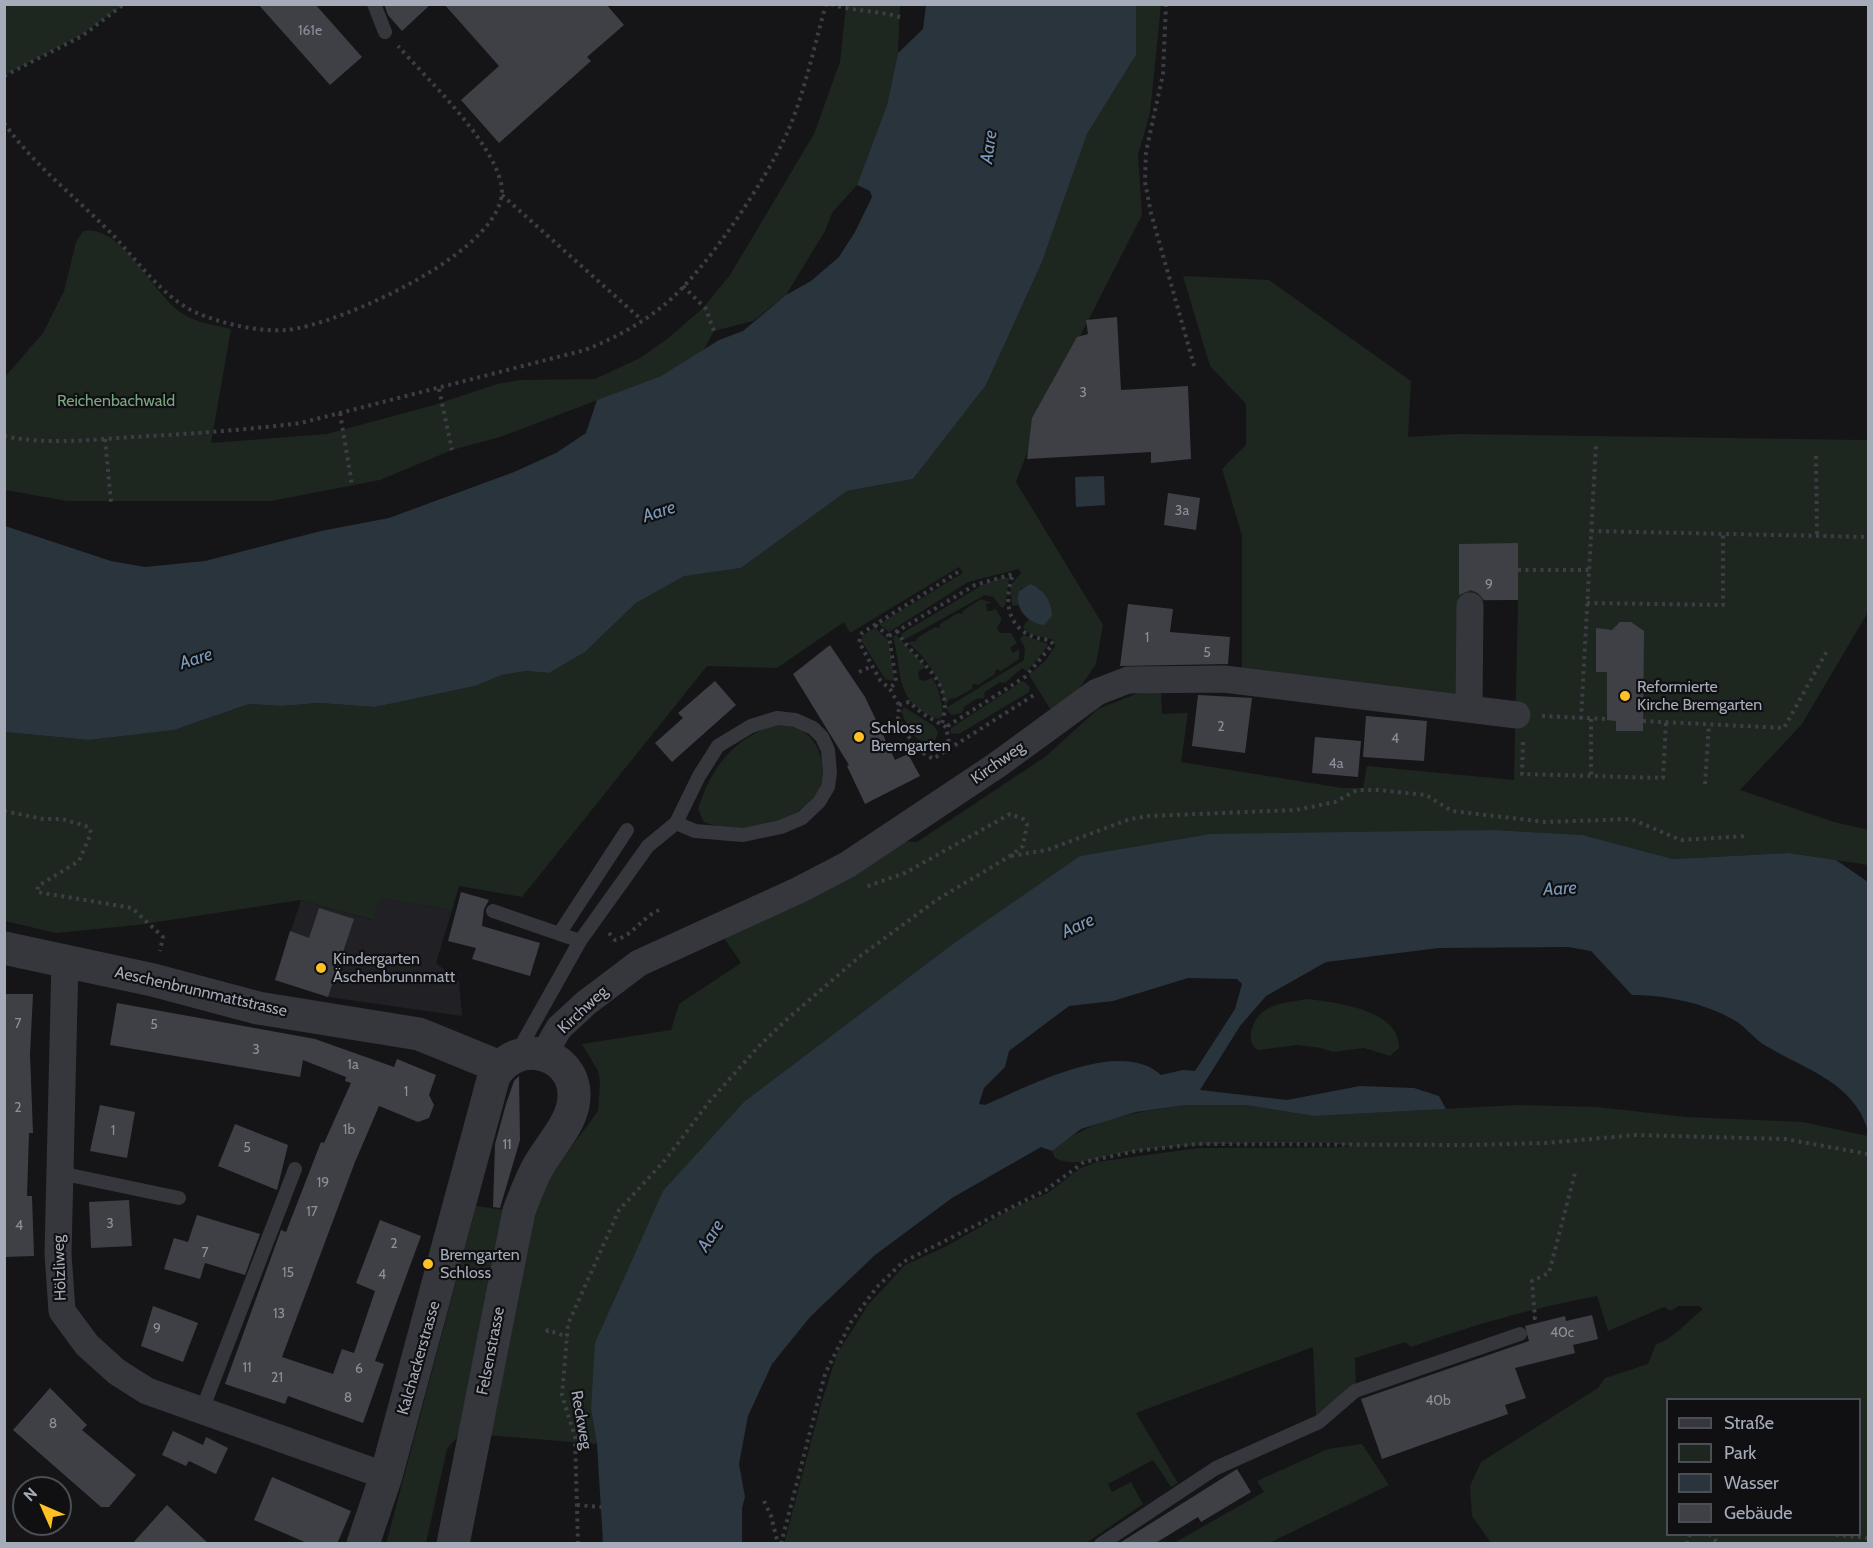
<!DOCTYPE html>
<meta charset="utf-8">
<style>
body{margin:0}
#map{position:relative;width:1873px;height:1548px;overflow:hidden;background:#151518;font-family:Cabin,sans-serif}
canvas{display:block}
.frame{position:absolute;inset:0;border:6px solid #a6abb9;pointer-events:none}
.legend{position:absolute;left:1666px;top:1398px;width:195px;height:138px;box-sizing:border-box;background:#101013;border:2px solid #4c4e55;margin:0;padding:8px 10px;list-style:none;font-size:18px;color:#a6abb9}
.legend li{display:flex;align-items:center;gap:12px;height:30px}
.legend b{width:30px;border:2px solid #4c4e55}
.north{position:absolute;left:12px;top:1476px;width:60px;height:60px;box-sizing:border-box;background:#101013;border:2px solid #4c4e55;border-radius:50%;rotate:315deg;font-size:16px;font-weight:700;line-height:24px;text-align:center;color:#a6abb9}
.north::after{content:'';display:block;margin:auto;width:21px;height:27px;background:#ffc026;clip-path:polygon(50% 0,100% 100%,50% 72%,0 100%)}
</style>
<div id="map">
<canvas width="1873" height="1548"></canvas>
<div class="frame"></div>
<ul class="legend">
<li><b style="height:8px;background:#36373d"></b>Straße</li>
<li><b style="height:16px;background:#1d261f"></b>Park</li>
<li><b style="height:16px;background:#2a343d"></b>Wasser</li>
<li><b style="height:16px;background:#3f4045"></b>Gebäude</li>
</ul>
<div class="north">N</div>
</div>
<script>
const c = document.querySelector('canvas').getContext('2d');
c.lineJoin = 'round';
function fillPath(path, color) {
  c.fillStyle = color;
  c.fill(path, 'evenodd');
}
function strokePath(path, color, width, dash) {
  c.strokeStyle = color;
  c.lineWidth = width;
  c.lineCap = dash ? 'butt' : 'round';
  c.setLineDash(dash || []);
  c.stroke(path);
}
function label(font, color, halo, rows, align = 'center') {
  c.font = font + ' Cabin,sans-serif';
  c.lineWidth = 4.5;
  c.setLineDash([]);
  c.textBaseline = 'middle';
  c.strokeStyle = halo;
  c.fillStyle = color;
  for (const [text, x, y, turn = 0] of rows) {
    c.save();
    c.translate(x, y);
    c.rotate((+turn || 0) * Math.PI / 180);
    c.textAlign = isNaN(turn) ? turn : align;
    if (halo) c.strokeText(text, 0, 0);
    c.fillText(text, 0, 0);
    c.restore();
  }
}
const built = new Path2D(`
 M 381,899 L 452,910 L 436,963 L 459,981 L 462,1016 L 328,997 L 275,980 L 301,900 L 371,920 Z`);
const green = new Path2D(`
 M 5,4 L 123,4 L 123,5 L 81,35 L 5,75 Z
 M 846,5 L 900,5 L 898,53 L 887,105 L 857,185 L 832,213 L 825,231 L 786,295 L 753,321 L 714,331 L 703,351 L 661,376 L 500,437 L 452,450 L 380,480 L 271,501 L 67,501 L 5,490 L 4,378 L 43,333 L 64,291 L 76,242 L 83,231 C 122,223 154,296 183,314 C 197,323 215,325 231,329 L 211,443 L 327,434 L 434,405 L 497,384 L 520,380 L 595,379 L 640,358 L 666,340 L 703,308 L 730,275 L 814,134 L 840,62 Z
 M 1136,5 L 1161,5 L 1150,113 L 1138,155 L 1142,215 L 1047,401 L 1016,482 L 1103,625 L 1096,664 L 1068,705 L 1054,715 L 1029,675 L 1046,660 L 1055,646 L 1054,640 L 1030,634 L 1023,627 L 1029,619 L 1034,622 L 1051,606 L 1039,588 L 1021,588 L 1018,594 L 1020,605 L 1012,606 L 1010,586 L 1021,573 L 1019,569 L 968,582 L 889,632 L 879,624 L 963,573 L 959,567 L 850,633 L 844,622 L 777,668 L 707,666 L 522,897 L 459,886 L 452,910 L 381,899 L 372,920 L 301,900 L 137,925 L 56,933 L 5,921 L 5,732 L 89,740 L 174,730 L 249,704 L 282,706 L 319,703 L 375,707 L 475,686 L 502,675 L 526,671 L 549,673 L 585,652 L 636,603 L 684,575 L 741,568 L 847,491 L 913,479 L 986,385 L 1042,262 L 1087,134 L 1136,55 Z
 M 1183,276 L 1269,280 L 1411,381 L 1408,437 L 1456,434 L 1868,440 L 1868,612 L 1802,724 L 1740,790 L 1834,822 L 1868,830 L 1868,865 L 1789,853 L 1673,859 L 1583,835 L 1494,830 L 1354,834 L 1081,856 L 954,943 L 745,1101 L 591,1410 L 597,1444 L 486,1435 L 531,1215 L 552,1173 L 598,1111 L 600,1081 L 598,1071 L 582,1044 L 671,1030 L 679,1004 L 741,963 L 721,933 L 899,841 L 917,842 L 1045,757 L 1098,709 L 1136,694 L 1161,690 L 1162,714 L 1188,713 L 1181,762 L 1342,788 L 1363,788 L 1367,766 L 1514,780 L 1518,600 L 1460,601 L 1461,698 L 1242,673 L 1242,535 L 1222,469 L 1246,445 L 1246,404 L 1210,366 Z
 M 1003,577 L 1009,578 L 1005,606 L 1002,608 L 993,597 L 985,595 L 904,640 L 901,634 L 984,584 Z
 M 981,599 L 992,603 L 986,604 L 987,611 L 992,611 L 995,608 L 1002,619 L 997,628 L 1000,633 L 1011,633 L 1017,643 L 1010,648 L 1013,653 L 1019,649 L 1019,659 L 1001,671 L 996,669 L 995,674 L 978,685 L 973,684 L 972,689 L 954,699 L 951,698 L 945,705 C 940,679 929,660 908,643 L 912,641 L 915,642 L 917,638 L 935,627 L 940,628 L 940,624 L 958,613 L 962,614 L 964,610 Z
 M 875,628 L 889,641 L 894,678 L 891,681 L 885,679 L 861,640 L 863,635 Z
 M 896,635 L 926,667 L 918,672 L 919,679 L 924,681 L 932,678 C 940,689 942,703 943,716 L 938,719 C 893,702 903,672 893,637 Z
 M 1023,635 L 1048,644 L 1047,647 L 1027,671 L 1022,668 L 1005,683 L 1000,682 L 985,692 L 984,698 L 976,699 L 964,707 L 962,713 L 951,715 L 946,708 L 1024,660 L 1025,648 L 1020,639 Z
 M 1023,681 L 1030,687 L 1029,692 L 959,734 L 950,733 L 951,728 Z
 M 904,707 L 934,726 L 938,733 L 935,740 C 915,748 908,727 901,711 Z
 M 775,725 C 784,726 793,726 802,731 C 821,741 829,774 817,792 C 796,825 739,838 704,822 L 698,809 C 711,768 732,739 775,725 Z
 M 1307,999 C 1335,1002 1401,1010 1399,1048 L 1390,1056 L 1364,1048 L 1333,1052 L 1321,1048 L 1297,1045 L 1258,1050 C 1252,1046 1250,1040 1251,1033 C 1256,1004 1283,1003 1307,999 Z
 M 1186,1105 L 1245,1105 L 1314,1116 L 1517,1105 L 1597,1107 L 1687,1117 L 1803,1122 L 1868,1136 L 1868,1543 L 1491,1543 L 1472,1516 L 1470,1486 L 1481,1462 L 1598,1388 L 1605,1378 L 1648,1364 L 1656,1344 C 1674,1339 1687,1321 1703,1309 L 1699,1306 L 1679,1306 L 1670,1311 L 1664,1307 L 1608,1331 L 1597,1296 C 1533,1308 1473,1325 1411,1347 L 1405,1342 L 1355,1358 L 1356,1385 C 1340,1391 1331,1406 1316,1415 L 1313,1347 L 1136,1413 L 1178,1483 L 1171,1487 L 1153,1460 L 1108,1484 L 1112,1492 L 1131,1482 L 1143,1504 L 1086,1543 L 784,1544 L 821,1404 L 837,1354 L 868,1305 L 905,1265 L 947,1246 L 1017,1206 L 1048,1193 L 1079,1169 L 1096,1162 L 1198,1148 L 1353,1147 L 1333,1143 C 1262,1143 1192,1142 1122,1153 C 1102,1156 1074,1169 1055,1158 L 1052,1151 C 1089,1118 1138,1112 1186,1105 ZM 1668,1400 L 1860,1400 L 1860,1534 L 1668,1534 Z
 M 476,1206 L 505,1210 L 459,1435 L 447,1449 L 426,1543 L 386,1544 Z
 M 1362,1444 L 1389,1485 L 1269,1543 L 1174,1543 L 1264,1492 L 1257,1481 L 1328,1449 Z`);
const water = new Path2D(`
 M 926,5 L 1136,5 L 1136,55 L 1087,134 L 1042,262 L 986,385 L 913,479 L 847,491 L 741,568 L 684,576 L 636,603 L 585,652 L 549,673 L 526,671 L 502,675 L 475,686 L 375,707 L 319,703 L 282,706 L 249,704 L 174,730 L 89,740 L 5,732 L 5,526 L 111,561 L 145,567 L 205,561 L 321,531 L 389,518 L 514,472 L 556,453 L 586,433 L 597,400 L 661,376 L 719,340 L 743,331 L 786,295 L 811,281 L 839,257 L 855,232 L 872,197 L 870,191 L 857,185 L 887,105 L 898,53 L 923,29 Z
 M 1104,476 L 1105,505 L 1076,507 L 1075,477 Z
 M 1030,584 C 1044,589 1052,602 1052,616 L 1044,625 C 1027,623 1014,608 1019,591 Z
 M 1494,830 L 1583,835 L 1673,859 L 1789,853 L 1836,860 L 1868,882 L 1868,1131 C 1854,1082 1806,1070 1766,1046 C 1754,1039 1746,1027 1734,1020 C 1705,1003 1665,995 1632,995 L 1591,951 L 1568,947 L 1439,948 L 1326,962 L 1266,996 L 1240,1026 L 1200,1090 L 1287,1100 L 1360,1086 L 1414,1088 L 1439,1096 L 1446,1109 L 1314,1116 L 1245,1105 L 1186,1105 L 1136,1112 L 1081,1129 L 1052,1151 L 1041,1147 L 952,1198 L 875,1255 L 810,1317 L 772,1364 L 748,1416 L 739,1464 L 745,1497 L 742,1508 L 742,1543 L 603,1543 L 597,1444 L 591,1410 L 595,1343 L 663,1191 L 745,1101 L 954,943 L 1080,856 L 1211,834 ZM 1188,978 L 1237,979 L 1242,984 L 1235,1009 L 1195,1071 L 1183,1070 L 1161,1075 C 1119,1037 1028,1087 985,1105 L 979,1104 L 984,1088 L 1005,1067 L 1009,1051 L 1069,1006 L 1113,1001 Z`);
const building = new Path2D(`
 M 258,4 L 315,4 L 362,57 L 330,85 Z
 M 384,4 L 431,4 L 402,31 L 388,15 Z
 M 444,4 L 606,4 L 624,25 L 587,57 L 591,61 L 499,143 L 461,100 L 499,66 Z
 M 1117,317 L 1121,390 L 1188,386 L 1191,459 L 1151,463 L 1151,452 L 1027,459 L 1032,418 L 1077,337 L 1088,334 L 1086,320 Z
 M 1168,493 L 1200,498 L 1196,530 L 1164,525 Z
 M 1518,543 L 1518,600 L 1484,600 L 1478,593 L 1471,590 L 1459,595 L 1459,544 Z
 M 1128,604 L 1173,609 L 1170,632 L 1230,637 L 1228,664 L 1120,666 Z
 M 1620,622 L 1631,622 L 1644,631 L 1643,731 L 1616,731 L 1616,721 L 1607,720 L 1607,672 L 1596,672 L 1596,628 L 1612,630 Z
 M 830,645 L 865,697 L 895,760 L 908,754 L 920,776 L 865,804 L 847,766 L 849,765 L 793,674 Z
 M 715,681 L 736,705 L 672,762 L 655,743 L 683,718 L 678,713 Z
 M 1198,695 L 1252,698 L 1245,753 L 1192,746 Z
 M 1366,716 L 1427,721 L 1424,761 L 1363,757 Z
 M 1315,737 L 1361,741 L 1358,777 L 1312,773 Z
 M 461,892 L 489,900 L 484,909 L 482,926 L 540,943 L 530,976 L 472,959 L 476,948 L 448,941 Z
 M 319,908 L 354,919 L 328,997 L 275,980 L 290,931 L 309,938 Z
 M 4,994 L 33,994 L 30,1054 L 33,1133 L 29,1133 L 27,1196 L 32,1196 L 34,1256 L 4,1257 Z
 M 117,1003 L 315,1039 L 394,1067 L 397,1059 L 436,1075 L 429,1095 L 434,1105 L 429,1118 L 418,1122 L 379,1106 L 355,1162 L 282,1357 L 333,1374 L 342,1349 L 354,1353 L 375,1291 L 356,1283 L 380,1220 L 421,1236 L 375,1361 L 384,1364 L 363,1423 L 288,1396 L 285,1404 L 225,1384 L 281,1230 L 286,1232 L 321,1142 L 324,1143 L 351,1083 L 345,1081 L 346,1077 L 303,1060 L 300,1077 L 110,1045 Z
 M 519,1076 L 520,1140 L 500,1208 L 493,1207 L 495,1144 L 506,1104 L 514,1081 Z
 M 100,1105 L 135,1112 L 127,1158 L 90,1151 Z
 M 235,1124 L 288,1145 L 277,1190 L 218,1166 Z
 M 129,1200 L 132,1246 L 91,1248 L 89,1202 Z
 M 197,1215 L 260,1234 L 245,1275 L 205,1263 L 200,1279 L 164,1269 L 174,1238 L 188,1242 Z
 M 153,1306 L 198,1323 L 183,1362 L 141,1346 Z
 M 1592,1315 L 1598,1339 L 1573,1345 L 1575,1353 L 1515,1368 L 1526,1398 L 1505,1405 L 1508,1414 L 1382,1459 L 1361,1399 L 1529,1341 L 1525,1326 L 1565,1316 L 1566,1321 Z
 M 50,1388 L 87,1425 L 82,1430 L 136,1475 L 109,1507 L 101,1507 L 13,1430 Z
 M 173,1431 L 203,1445 L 206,1437 L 228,1448 L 216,1474 L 189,1461 L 186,1466 L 162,1455 Z
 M 1237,1469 L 1251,1492 L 1201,1522 L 1198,1517 L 1154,1544 L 1118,1544 Z
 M 272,1477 L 351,1511 L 337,1544 L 309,1544 L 254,1520 Z
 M 167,1505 L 209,1544 L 132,1544 Z`);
const path = new Path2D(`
 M 831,4 C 854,12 877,10 900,17
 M 1166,4 L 1163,74 L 1146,152 L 1145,182 L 1151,213 L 1195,369
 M 4,76 L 82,36 L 124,4
 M 4,123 C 33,164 73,195 108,230 C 136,258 161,297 197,313 C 223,324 259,332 286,330 C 337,326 516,247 501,183 C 490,138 429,81 398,46
 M 502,195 L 642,320
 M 683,286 L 706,309 L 714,331
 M 439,389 L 452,450
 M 340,413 L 352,485
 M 4,436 C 45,445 91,440 132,437 C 189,434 245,430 301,423 L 585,350 C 613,339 641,324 664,305 C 705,272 767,179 788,131 C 805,91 814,47 826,4
 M 105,439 L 111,502
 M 1816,456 L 1817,536
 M 1591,531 L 1868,537
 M 1518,570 L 1589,570
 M 958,572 L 862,633 L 859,642 L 880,680 L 890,689 L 899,705 L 898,718 L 910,739 L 918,750 L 933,759 L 1034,695
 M 1587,603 L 1723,605 L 1723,534
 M 875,625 L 889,636 L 896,681 L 890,689
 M 897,631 C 913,661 956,678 942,723
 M 889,636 L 975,585 L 1013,574 C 1001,608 1011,637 1050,640 L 1053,644 L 1025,677 L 946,727
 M 859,672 L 872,666
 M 899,705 L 909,702 L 923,714 L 946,727 L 950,748
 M 1542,716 L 1607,719
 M 1581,719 L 1596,444
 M 1591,719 L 1591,777
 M 1643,721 L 1784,728 L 1827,651
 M 888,728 L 902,725
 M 1523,742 L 1522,774 L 1663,778 L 1666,722
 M 898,749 L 915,746
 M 1705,784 L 1709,724
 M 4,811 L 43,819 L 62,819 L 89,827 L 91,833 L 79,861 L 38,886 L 37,892 L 132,908 L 163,937 L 160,951
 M 1011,856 L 1047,850 L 1130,819 L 1149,816 L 1296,810 L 1335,802 L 1357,790 L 1378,790 L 1426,795 L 1452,811 L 1545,822 L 1631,819 L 1681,840 L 1747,836
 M 609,933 L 615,940 C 634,935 641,918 659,910
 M 1533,1318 L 1535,1318 L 1532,1281 L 1549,1273 L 1575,1173
 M 546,1332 L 548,1330 L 567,1337
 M 764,1501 L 771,1516 L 778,1544
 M 577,1505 L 601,1507
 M 1709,1534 L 1719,1544
 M 1828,1534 L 1868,1538
 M 578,1544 L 575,1437 L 562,1395 L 568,1324 L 619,1210 L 666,1159 L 709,1102 L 759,1046 L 785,1021 L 859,957 L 938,899 L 1010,856 L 1023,846 L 1027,824 L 1023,819 L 1010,814 L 905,873 L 865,887
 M 781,1544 L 825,1374 L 851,1322 L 877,1287 L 903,1262 L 1046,1190 L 1084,1162 L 1136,1151 L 1197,1144 L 1470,1145 L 1546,1143 L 1636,1135 L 1785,1139 L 1868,1154
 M 1687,1544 L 1690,1534`);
const service = new Path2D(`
 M 374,4 L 385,32
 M 493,911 L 580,941
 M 559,934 L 627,830
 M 517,1053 L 580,941 L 648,846 L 676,823 L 699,776 L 718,746 L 751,726 L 777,718 L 795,720 L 813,728 L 822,737 L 828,750 L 830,773 L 828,787 L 819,802 L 802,818 L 781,827 L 743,835 L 695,831 L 676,823
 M 60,1173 L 179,1198
 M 202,1410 L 295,1169
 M 1101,1544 L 1216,1468 L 1319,1422 L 1355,1391 L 1520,1334`);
const minor = new Path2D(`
 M 1469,709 L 1470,606
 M 65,960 L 58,1254 L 62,1311 L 87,1345 L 117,1372 L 147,1391 L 386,1476
 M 544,1054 L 559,1028 L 586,1003 L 639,963 L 799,890 L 847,865 L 997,765 L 1097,692 L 1128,680 L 1224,679 L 1517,715`);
const tertiary = new Path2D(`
 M 4,948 L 153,980 L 258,1008 L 419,1034 L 500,1067
 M 363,1544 L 386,1476 L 494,1076 C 519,1033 583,1056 573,1105 C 569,1126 550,1146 539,1165 C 531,1179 525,1195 519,1211 L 453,1544`);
const markers = [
 [1625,696,6,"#ffc026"],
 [859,737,6,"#ffc026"],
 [321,968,6,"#ffc026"],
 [428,1264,6,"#ffc026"]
];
const numberNames = [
 ["161e",310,31],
 ["3",1083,393],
 ["3a",1182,511],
 ["9",1489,585],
 ["1",1147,638],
 ["5",1207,653],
 ["2",1221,727],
 ["4",1395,739],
 ["4a",1336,764],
 ["7",18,1024],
 ["5",154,1025],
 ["3",256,1050],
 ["1a",353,1065],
 ["1",406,1092],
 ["2",18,1108],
 ["1b",349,1130],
 ["1",113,1131],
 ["11",507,1145],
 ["5",247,1148],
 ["19",323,1183],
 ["17",312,1212],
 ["3",110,1224],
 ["4",19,1226],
 ["2",394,1244],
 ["7",205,1253],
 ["15",288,1273],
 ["4",382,1275],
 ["13",279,1314],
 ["9",157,1329],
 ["40c",1562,1333],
 ["11",247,1368],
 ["6",359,1369],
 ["21",277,1378],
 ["8",348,1398],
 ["40b",1438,1401],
 ["8",53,1424]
];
const parkNames = [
 ["Reichenbachwald",116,401]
];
const poiNames = [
 ["Reformierte",1637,687],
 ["Kirche Bremgarten",1637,705],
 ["Schloss",871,728],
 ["Bremgarten",871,746],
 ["Kindergarten",333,959],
 ["Äschenbrunnmatt",333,977],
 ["Bremgarten",440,1255],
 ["Schloss",440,1273]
];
const streetNames = [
 ["Kirchweg",998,763,-35],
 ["Aeschenbrunnmattstrasse",201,992,13],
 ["Kirchweg",583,1010,-43],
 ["Hölzliweg",60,1268,-92],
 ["Felsenstrasse",491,1351,-79],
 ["Kalchackerstrasse",419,1358,-74],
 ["Reckweg",581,1420,80]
];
const waterNames = [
 ["Aare",989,147,-82],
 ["Aare",659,512,-18],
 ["Aare",196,659,-18],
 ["Aare",1560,889,-3],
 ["Aare",1078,926,-25],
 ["Aare",711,1236,-58]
];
fillPath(built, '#212125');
fillPath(green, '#1d261f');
fillPath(water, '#2a343d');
fillPath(building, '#3f4045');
strokePath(path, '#3c3e44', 4, [3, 4.5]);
strokePath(service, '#36373d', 14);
strokePath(minor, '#36373d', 27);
strokePath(tertiary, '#36373d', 33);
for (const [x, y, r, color] of markers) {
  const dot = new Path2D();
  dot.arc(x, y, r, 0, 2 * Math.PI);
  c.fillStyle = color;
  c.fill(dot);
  strokePath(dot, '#101013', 2);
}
label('14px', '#8c909c', null, numberNames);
label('16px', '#7ba680', '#101013', parkNames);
label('16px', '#a6abb9', '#101013', poiNames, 'left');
label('16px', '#a6abb9', '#101013', streetNames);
label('italic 18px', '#7a98b7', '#101013', waterNames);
</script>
